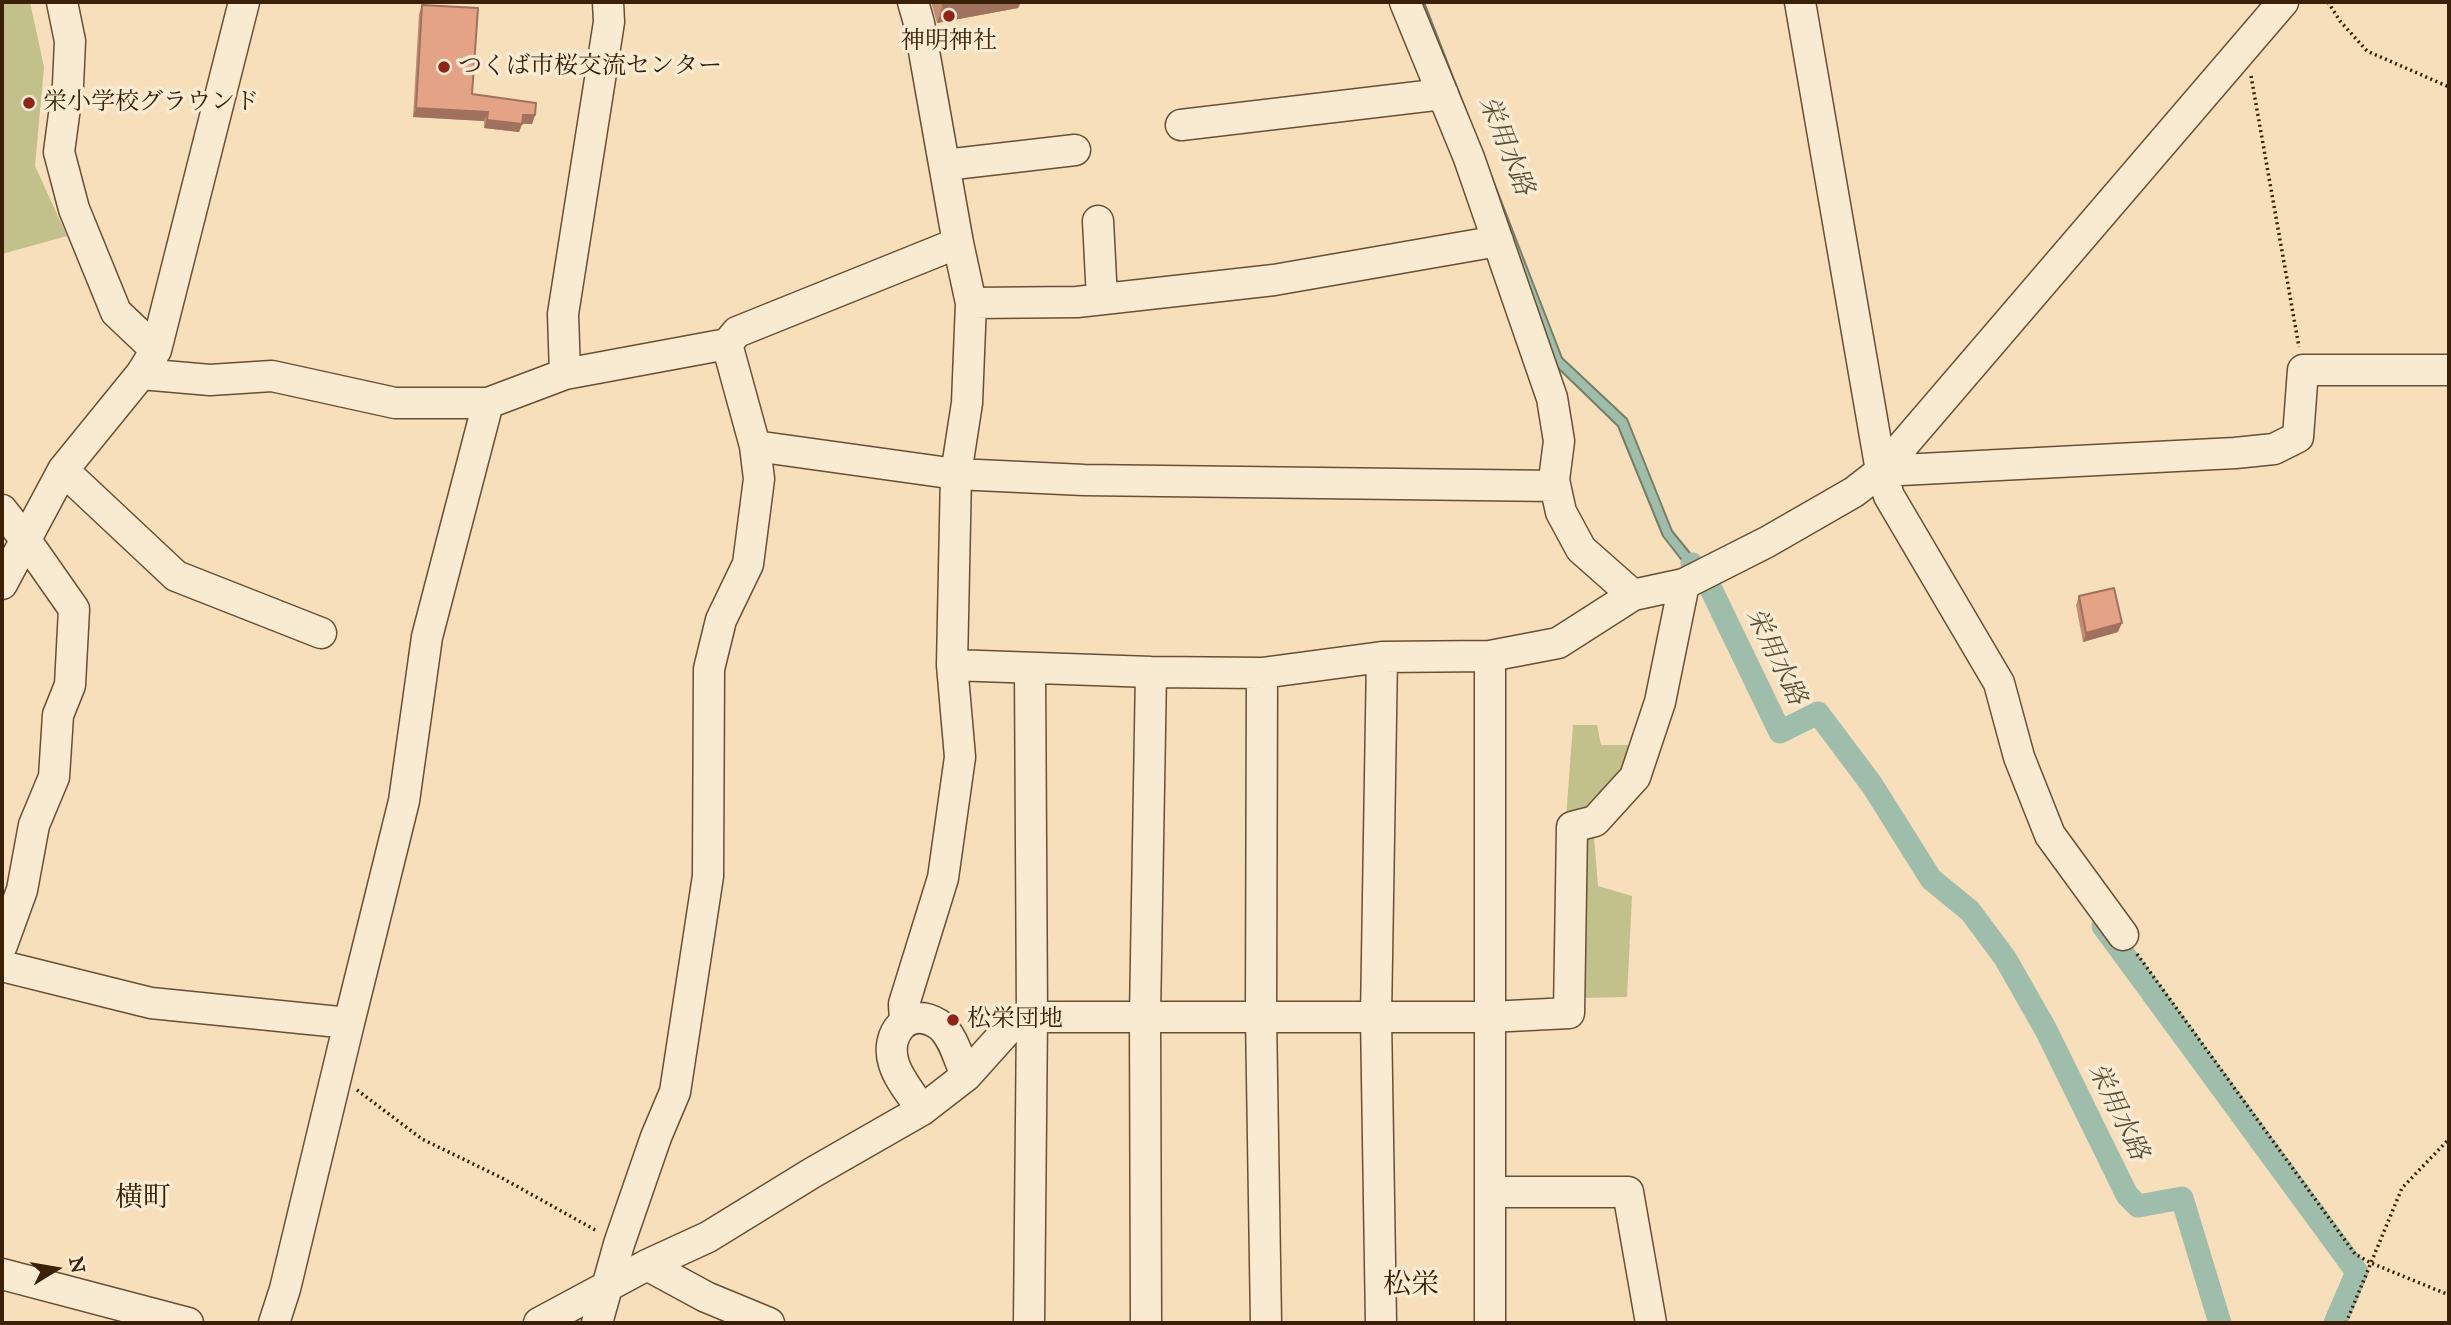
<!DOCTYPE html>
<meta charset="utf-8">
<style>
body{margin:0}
#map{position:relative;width:2451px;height:1325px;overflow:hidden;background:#f6dfba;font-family:"IM FELL Great Primer",serif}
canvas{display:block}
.frame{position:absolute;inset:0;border:4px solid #392006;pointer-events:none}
.north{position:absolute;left:21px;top:1234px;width:70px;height:70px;-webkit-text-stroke:5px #f9ead2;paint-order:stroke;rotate:79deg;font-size:19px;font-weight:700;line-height:28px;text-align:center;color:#392006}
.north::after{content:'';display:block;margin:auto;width:24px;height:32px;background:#392006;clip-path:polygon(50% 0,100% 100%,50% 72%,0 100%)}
</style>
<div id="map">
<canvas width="2451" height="1325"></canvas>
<div class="frame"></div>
<div class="north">N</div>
</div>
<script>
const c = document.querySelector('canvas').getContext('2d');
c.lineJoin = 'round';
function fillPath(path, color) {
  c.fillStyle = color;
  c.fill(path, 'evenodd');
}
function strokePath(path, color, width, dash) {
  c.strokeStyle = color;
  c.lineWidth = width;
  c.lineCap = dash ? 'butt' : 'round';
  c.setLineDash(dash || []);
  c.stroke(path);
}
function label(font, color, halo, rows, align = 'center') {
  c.font = font + ' "IM FELL Great Primer","Noto Serif JP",serif';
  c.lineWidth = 7;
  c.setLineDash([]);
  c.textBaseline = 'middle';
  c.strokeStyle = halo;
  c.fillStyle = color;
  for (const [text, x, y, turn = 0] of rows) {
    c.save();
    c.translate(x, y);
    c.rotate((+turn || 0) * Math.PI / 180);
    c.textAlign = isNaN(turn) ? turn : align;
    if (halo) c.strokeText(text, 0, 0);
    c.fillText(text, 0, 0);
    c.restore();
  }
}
const green = new Path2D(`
 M 2,2 L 30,2 L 44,67 L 35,166 L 67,236 L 2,254 Z
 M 1573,725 L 1597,725 L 1601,745 L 1633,745 L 1625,777 L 1589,815 L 1566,818 Z
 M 1594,836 L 1598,886 L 1632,896 L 1627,997 L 1580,998 L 1578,837 Z`);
const water = new Path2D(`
 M 1413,2 L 1424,2 L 1562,358 L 1627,419 L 1672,531 L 1716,585 L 1705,590 L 1663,536 L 1618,426 L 1556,366 Z`);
const canal = new Path2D(`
 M 1692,564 L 1710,587 L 1780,732 L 1818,713 L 1872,785 L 1931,879 L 1970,911 L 2005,958 L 2046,1030 L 2127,1195 L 2138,1206 L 2182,1198 L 2220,1323
 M 2103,926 L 2357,1272 L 2335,1323`);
const path = new Path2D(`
 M 2328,2 L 2340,21 L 2367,51 L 2449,87
 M 2251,76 L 2299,347
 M 2137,954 L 2355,1254 L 2371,1263 L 2449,1295
 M 357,1090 L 422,1139 L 502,1178 L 597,1231
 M 2346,1323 L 2402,1188 L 2449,1139`);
const minor = new Path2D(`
 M 62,2 L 70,41 L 68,85 L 59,152 L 74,209 L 116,312 L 156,350
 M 1405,2 L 1469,158 L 1552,398 L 1559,441 L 1554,480 L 1561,512 L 1581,549 L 1633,595
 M 1800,2 L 1881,471 L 1889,496 L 1999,683 L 2019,757 L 2050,835 L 2123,935
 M 1181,125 L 1443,94
 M 945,165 L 1075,150
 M 1098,221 L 1102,299
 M 971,303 L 1077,302 L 1274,280 L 1498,241
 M 141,374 L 210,380 L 272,376 L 395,403 L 488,403 L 565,374 L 727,344 L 737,332 L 958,243
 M 565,374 L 563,314 L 609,22 L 608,2
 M 755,446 L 956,474 L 1084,480 L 1555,486
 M 63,470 L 176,576 L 321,633
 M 1881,471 L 2235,453 L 2274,449 L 2298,437 L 2303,370 L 2449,370
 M 2,510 L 25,539 L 74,609 L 70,685 L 58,715 L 54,777 L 34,825 L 22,890 L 2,945
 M 2,584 L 63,470 L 141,374 L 156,350 L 244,2
 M 952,665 L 1151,672 L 1262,673 L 1382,657 L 1490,656 L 1558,643 L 1633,595 L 1684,584 L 1767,542 L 1854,492 L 1881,471 L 2283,2
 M 1262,673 L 1261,1016 L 1266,1323
 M 2,966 L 151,1003 L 349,1023 L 285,1289 L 274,1323
 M 905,1022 L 904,1004 L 943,878 L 960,757 L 952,665 L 956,474 L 967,403 L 971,303 L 958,243 L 919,23 L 913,2
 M 349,1023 L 404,801 L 427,637 L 488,403
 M 922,1110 C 913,1096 899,1080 894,1064 C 884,1034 908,1005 938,1024 C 953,1034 959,1060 966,1076
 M 1491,1192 L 1628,1192 L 1651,1323
 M 647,1265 L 706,1297 L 769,1323
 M 2,1274 L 188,1323
 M 539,1323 L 647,1265 L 708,1237 L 812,1173 L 922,1110 L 966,1076 L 1010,1027 L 1032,1017 L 1489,1017 L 1569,1013 L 1572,827 L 1595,821 L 1635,777 L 1660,702 L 1684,584
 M 597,1323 L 619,1244 L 656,1137 L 675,1092 L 708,876 L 709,669 L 721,620 L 748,564 L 759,479 L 755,446 L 727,344
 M 1029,1323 L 1032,1017 L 1030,669
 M 1146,1323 L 1145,1016 L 1151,672
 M 1381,1323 L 1376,1017 L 1382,657
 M 1490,1323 L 1490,656`);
const wall = new Path2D(`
 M 931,2 L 1021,2 L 1018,8 L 937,23 Z
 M 422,5 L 472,94 L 535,115 L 532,124 L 522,124 L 519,132 L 484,128 L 484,121 L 413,117 L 419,14 Z
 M 2079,596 L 2118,632 L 2083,642 L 2076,605 Z`);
const shadedWall = new Path2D(`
 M 959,2 L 1021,2 L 1018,8 L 937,23 L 943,5 Z
 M 416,108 L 488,112 L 484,121 L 413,117 Z
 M 523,115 L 535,115 L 532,124 L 519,123 Z
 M 487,120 L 522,124 L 519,132 L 484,128 Z
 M 2122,623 L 2118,632 L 2083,642 L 2086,633 Z`);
const building = new Path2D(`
 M 943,2 L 959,2 L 943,5 Z
 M 422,5 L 478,8 L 472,94 L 536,103 L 535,115 L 523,115 L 522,124 L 487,120 L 488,112 L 416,108 Z
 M 2114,588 L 2122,623 L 2086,633 L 2079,596 Z`);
const markers = [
 [949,16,7,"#8f2418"],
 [444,67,7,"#8f2418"],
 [29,103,7,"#8f2418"],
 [953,1020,7,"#8f2418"]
];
const poiNames = [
 ["神明神社",949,42,"center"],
 ["つくば市桜交流センター",458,67],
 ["栄小学校グラウンド",43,103],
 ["松栄団地",967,1020]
];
const waterNames = [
 ["栄用水路",1505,146,68],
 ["栄用水路",1775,657,64],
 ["栄用水路",2117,1112,64]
];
const quarterNames = [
 ["横町",143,1199],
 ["松栄",1411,1286]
];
fillPath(green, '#c2c08b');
fillPath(water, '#9ebdaa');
strokePath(water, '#767e68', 2);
strokePath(canal, '#9ebdaa', 23);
strokePath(minor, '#685033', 33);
strokePath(path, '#392006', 3.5, [2, 3.5]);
strokePath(minor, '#f9ead2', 30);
fillPath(wall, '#c48c73');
fillPath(shadedWall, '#a0725e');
fillPath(building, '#e4a386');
strokePath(building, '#a0725e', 2);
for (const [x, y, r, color] of markers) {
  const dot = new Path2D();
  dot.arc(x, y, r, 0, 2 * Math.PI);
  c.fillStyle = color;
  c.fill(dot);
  strokePath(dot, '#f9ead2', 2.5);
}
label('24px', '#392006', '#f9ead2', poiNames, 'left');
label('italic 26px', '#574f37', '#f9ead2', waterNames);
label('28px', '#392006', '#f9ead2', quarterNames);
</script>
